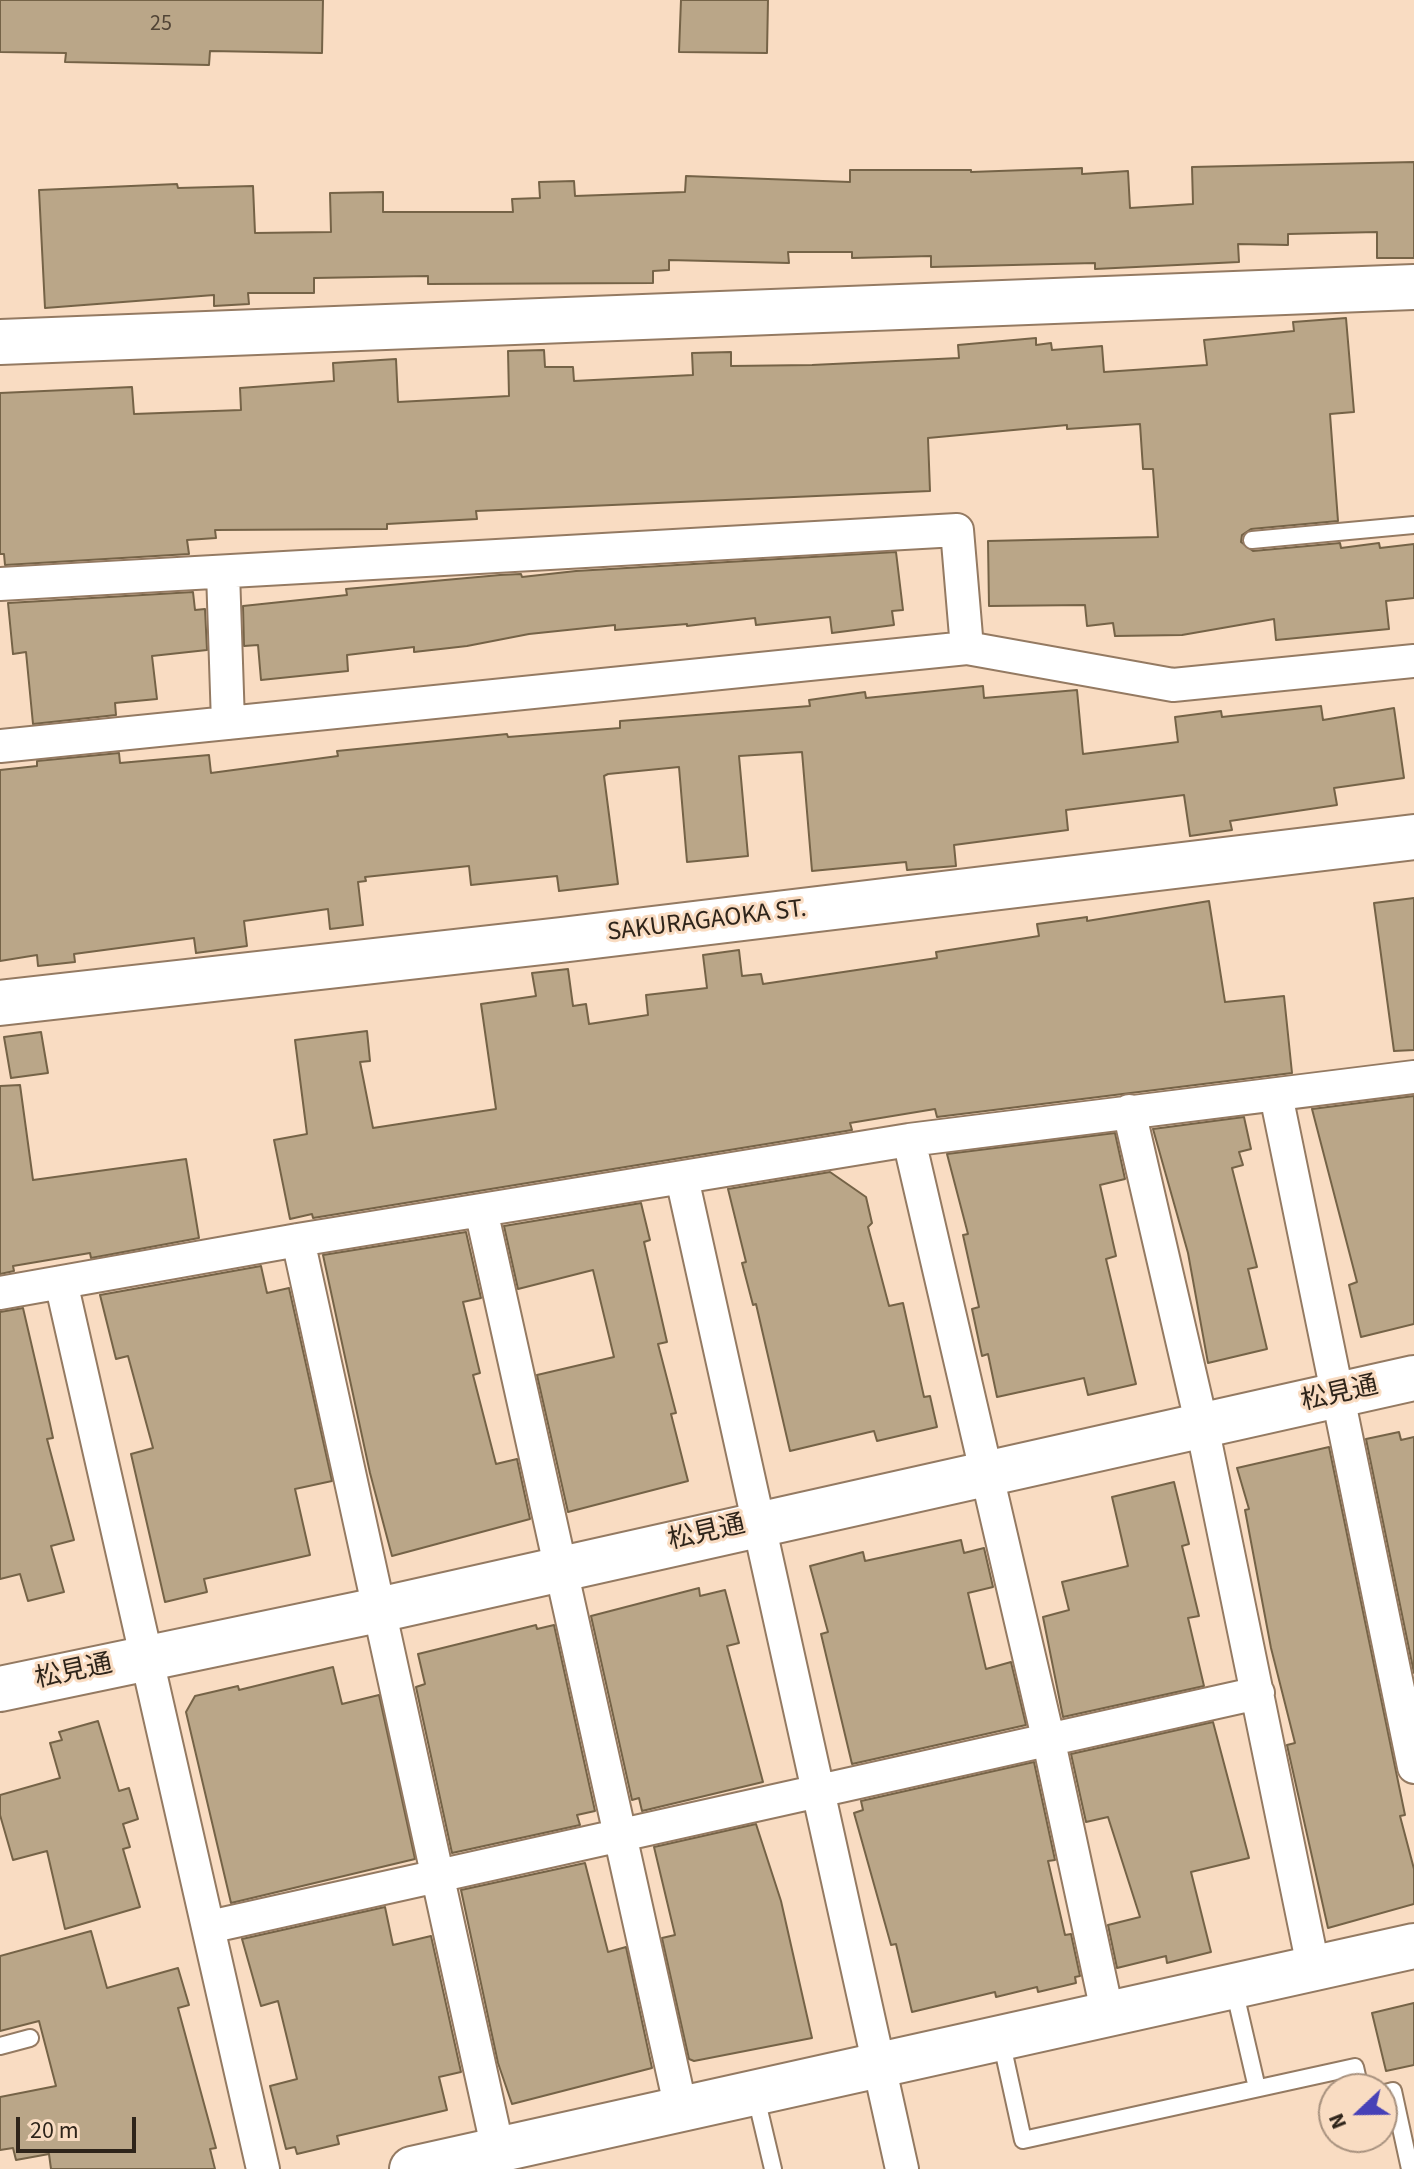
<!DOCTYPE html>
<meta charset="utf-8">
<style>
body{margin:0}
#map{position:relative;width:1414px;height:2169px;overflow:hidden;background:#f9dcc2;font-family:"Source Sans 3",sans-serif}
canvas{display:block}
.north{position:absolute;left:1318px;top:2073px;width:80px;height:80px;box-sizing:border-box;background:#f9dcc2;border:2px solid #a8927f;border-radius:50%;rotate:248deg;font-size:22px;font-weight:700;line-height:32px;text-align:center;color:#2e241a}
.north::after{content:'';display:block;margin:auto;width:28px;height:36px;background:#4741b7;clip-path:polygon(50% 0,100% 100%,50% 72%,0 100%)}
.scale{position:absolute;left:16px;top:2117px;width:120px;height:36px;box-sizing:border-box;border:4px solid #2e241a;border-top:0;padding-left:10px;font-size:24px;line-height:28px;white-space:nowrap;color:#2e241a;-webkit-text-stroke:6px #f9dcc2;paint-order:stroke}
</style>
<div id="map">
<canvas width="1414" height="2169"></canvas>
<div class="north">N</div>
<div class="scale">20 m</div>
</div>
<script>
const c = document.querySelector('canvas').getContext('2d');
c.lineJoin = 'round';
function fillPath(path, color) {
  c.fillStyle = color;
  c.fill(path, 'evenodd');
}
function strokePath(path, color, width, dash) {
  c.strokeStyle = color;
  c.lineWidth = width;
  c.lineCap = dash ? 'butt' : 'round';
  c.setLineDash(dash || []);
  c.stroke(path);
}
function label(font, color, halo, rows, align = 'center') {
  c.font = font + ' "Source Sans 3","Noto Sans JP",sans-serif';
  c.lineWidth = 6;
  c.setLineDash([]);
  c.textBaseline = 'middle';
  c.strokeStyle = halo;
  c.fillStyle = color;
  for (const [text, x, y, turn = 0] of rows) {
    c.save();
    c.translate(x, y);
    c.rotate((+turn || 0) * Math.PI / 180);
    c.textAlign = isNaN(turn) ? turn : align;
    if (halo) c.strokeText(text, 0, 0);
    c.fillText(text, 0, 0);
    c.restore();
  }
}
const building = new Path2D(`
 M 0,0 L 323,0 L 322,53 L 210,51 L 209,65 L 65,62 L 66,53 L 0,52 Z
 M 681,0 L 768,0 L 767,53 L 679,52 Z
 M 1414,162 L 1414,258 L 1377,258 L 1377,232 L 1288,234 L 1288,245 L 1238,244 L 1239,262 L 1095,269 L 1095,263 L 931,267 L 931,256 L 852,258 L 852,252 L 788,252 L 789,263 L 669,260 L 669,270 L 653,271 L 653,283 L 428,284 L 428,276 L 314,278 L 314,293 L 248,293 L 249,304 L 214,306 L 214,295 L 45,308 L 39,190 L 177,184 L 178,188 L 253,186 L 255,233 L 331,232 L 330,193 L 383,192 L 383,212 L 513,212 L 512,199 L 540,198 L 539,182 L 574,181 L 575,196 L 685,192 L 686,176 L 850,182 L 850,170 L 971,170 L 971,172 L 1082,168 L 1082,174 L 1128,171 L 1130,208 L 1193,204 L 1192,167 Z
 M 1346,318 L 1354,412 L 1330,414 L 1338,521 L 1251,529 L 1242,535 L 1241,542 L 1253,551 L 1340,543 L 1341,548 L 1379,543 L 1380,548 L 1414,544 L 1414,598 L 1386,601 L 1389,629 L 1276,640 L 1274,619 L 1182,635 L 1115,636 L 1113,623 L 1087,626 L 1085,605 L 989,606 L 988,541 L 1158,537 L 1153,469 L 1143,469 L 1140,424 L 1067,429 L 1067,425 L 928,438 L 930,491 L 476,511 L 477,519 L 387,524 L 387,529 L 215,530 L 216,538 L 187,540 L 189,554 L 5,565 L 4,554 L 0,554 L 0,393 L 132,387 L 134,414 L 241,410 L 240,388 L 334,381 L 333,363 L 396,359 L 398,402 L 509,396 L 508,351 L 544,350 L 545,367 L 573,367 L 574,381 L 693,375 L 692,353 L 731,352 L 731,366 L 812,365 L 959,358 L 958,345 L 1036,338 L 1036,345 L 1051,343 L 1052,350 L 1102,346 L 1104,372 L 1207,365 L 1204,340 L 1294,331 L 1293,322 Z
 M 896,552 L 903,610 L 892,611 L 894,625 L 832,633 L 830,617 L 756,625 L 755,618 L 687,626 L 687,624 L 615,630 L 615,625 L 529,634 L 467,646 L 414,652 L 414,647 L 347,655 L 348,671 L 261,680 L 258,645 L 244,646 L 243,606 L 347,595 L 346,589 L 500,575 L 521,574 L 522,577 L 576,571 Z
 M 193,592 L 195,610 L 205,609 L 207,650 L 152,656 L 157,699 L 115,703 L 116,715 L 33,724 L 26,652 L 13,654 L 8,603 Z
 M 983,686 L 984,698 L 1077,690 L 1083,754 L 1178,742 L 1175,717 L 1221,711 L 1222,717 L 1321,706 L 1323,720 L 1394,708 L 1404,778 L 1334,788 L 1337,805 L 1230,821 L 1232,830 L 1190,836 L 1184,795 L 1066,810 L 1068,830 L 954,845 L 956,866 L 907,870 L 906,862 L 812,871 L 802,752 L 739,756 L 748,856 L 687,862 L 679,767 L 608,774 L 604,776 L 618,884 L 559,891 L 557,876 L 471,885 L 469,866 L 365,877 L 366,881 L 358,882 L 363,925 L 330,929 L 328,909 L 244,921 L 247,946 L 196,953 L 194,938 L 74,954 L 75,962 L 38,966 L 37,955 L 0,961 L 0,770 L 37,766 L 37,761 L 119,753 L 120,763 L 209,755 L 211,773 L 338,756 L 337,751 L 507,734 L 508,737 L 620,728 L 620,721 L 810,706 L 809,700 L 865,692 L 866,698 Z
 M 1414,898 L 1414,1050 L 1394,1051 L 1374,903 Z
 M 1209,901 L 1225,1002 L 1284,996 L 1292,1073 L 937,1117 L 935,1109 L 850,1123 L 852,1130 L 313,1218 L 312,1214 L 290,1219 L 274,1140 L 307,1134 L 295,1040 L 367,1031 L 370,1061 L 360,1062 L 373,1128 L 496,1109 L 481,1004 L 536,996 L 532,973 L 568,969 L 573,1006 L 586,1004 L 589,1024 L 648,1015 L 646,995 L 707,988 L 703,955 L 739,950 L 742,976 L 761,974 L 763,984 L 937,958 L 936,952 L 1039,936 L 1037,924 L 1087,917 L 1087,921 Z
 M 41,1032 L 48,1073 L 11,1078 L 4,1037 Z
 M 20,1085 L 33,1180 L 186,1159 L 199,1238 L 91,1258 L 90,1253 L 13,1266 L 14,1271 L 0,1274 L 0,1086 Z
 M 1414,1096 L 1414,1324 L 1361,1337 L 1349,1285 L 1357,1282 L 1312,1109 Z
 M 1244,1117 L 1251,1149 L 1239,1152 L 1243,1165 L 1232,1168 L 1257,1267 L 1248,1269 L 1267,1349 L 1208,1363 L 1188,1253 L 1153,1129 Z
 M 1115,1133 L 1125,1179 L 1100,1185 L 1116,1256 L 1106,1259 L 1136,1384 L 1088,1395 L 1084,1378 L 997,1397 L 988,1354 L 982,1356 L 972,1309 L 979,1307 L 963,1235 L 968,1234 L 947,1154 Z
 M 830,1172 L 866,1197 L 872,1223 L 868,1227 L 889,1306 L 903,1303 L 924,1397 L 930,1396 L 937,1427 L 877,1441 L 874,1431 L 790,1451 L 756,1304 L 753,1305 L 742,1263 L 746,1262 L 728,1189 Z
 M 641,1203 L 650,1240 L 644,1242 L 667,1342 L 658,1344 L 676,1413 L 671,1414 L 688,1481 L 568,1512 L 537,1375 L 614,1357 L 593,1270 L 518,1289 L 504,1226 Z
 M 466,1232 L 481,1298 L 463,1302 L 480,1373 L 473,1375 L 496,1464 L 517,1459 L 530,1519 L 392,1556 L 370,1473 L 323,1255 Z
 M 261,1266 L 267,1293 L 289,1288 L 332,1481 L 295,1489 L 310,1555 L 204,1579 L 207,1592 L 165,1602 L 131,1454 L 153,1448 L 128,1356 L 116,1359 L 100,1295 Z
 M 23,1308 L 50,1424 L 53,1438 L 47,1439 L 74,1540 L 51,1546 L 64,1592 L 28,1601 L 20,1574 L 0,1579 L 0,1312 Z
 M 1399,1432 L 1401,1440 L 1414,1437 L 1414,1673 L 1366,1439 Z
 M 1329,1447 L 1405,1815 L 1400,1816 L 1414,1869 L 1414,1904 L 1328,1928 L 1287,1745 L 1295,1743 L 1271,1648 L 1245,1510 L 1249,1509 L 1237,1468 Z
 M 1174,1482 L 1189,1544 L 1182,1546 L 1199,1616 L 1188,1618 L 1204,1686 L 1063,1717 L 1043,1617 L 1069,1610 L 1062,1582 L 1128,1566 L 1112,1497 Z
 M 961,1540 L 964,1553 L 984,1548 L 993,1587 L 968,1593 L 986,1669 L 1011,1662 L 1026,1725 L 852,1764 L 821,1634 L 828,1632 L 810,1566 L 863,1552 L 865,1561 Z
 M 699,1588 L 700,1596 L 725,1590 L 739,1643 L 727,1646 L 763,1782 L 642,1811 L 639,1798 L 632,1800 L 591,1616 Z
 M 536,1625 L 537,1629 L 554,1625 L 595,1811 L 577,1815 L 580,1825 L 452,1853 L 416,1687 L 425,1684 L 418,1654 Z
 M 333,1667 L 342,1704 L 379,1695 L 415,1859 L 231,1903 L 186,1712 L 195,1696 L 238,1686 L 239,1690 Z
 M 98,1721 L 119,1791 L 129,1788 L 138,1819 L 123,1824 L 130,1847 L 123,1849 L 140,1907 L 65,1929 L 47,1851 L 13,1860 L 0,1815 L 0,1795 L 60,1778 L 50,1743 L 62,1740 L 59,1732 Z
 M 1213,1722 L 1249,1858 L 1191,1872 L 1211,1952 L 1167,1963 L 1166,1956 L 1117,1968 L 1108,1925 L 1140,1917 L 1108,1817 L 1086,1822 L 1071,1754 Z
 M 1034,1762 L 1055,1860 L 1048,1861 L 1065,1935 L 1071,1934 L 1080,1976 L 1075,1977 L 1076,1983 L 1038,1992 L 1037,1987 L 996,1997 L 995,1992 L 912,2012 L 896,1944 L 891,1945 L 854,1813 L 863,1810 L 861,1801 Z
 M 756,1824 L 781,1901 L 812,2038 L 694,2061 L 689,2059 L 662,1938 L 675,1935 L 654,1847 Z
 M 585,1863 L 608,1952 L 626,1947 L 652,2068 L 512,2104 L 498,2063 L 461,1890 Z
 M 385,1907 L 393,1945 L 431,1936 L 461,2072 L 439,2077 L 447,2110 L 337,2136 L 339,2144 L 297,2154 L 295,2147 L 286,2149 L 270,2086 L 297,2079 L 278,2001 L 261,2006 L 242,1939 Z
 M 91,1931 L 107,1988 L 178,1968 L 189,2005 L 178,2008 L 216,2148 L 210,2149 L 215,2169 L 51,2169 L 49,2154 L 16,2160 L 13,2148 L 0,2150 L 0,2097 L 56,2086 L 39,2021 L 0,2031 L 0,1956 Z
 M 1414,2003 L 1414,2065 L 1386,2071 L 1372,2013 Z`);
const lane = new Path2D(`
 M 1252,540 L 1414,525
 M 1234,1989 L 1257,2088
 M 1001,2040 L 1023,2140 L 1355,2067 L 1360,2089
 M 0,2046 L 30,2038
 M 755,2093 L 773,2169
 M 1382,2094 L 1393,2091 L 1410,2169`);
const street = new Path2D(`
 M 223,572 L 228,723
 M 0,584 L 957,530 L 967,648
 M 0,746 L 967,648 L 1173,685 L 1414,661
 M 1276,1095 L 1414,1767
 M 1129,1111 L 1202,1426 L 1314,1971
 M 909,1140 L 1049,1742 L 1108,2016
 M 682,1178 L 902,2169
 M 481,1210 L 681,2109
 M 298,1240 C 367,1543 430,1847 498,2150
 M 61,1282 L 263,2169
 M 0,1293 L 298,1240 L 909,1140 L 1414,1077
 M 209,1927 L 1258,1693`);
const secondary = new Path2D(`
 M 0,342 L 1414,287
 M 0,1003 L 561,940 L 1414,837
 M 0,1689 L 383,1609 L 1414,1378
 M 412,2169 L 1414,1946`);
const numberNames = [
 ["25",161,25]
];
const streetNames = [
 ["SAKURAGAOKA ST.",707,922,-7],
 ["松見通",1340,1395,-13],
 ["松見通",707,1534,-13],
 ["松見通",74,1673,-12]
];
fillPath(building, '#baa688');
strokePath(building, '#756347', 2);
strokePath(lane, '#947a62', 20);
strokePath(street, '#947a62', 36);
strokePath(secondary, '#947a62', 48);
strokePath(lane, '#fff', 16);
strokePath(street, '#fff', 32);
strokePath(secondary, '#fff', 44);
label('22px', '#514436', null, numberNames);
label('26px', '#2e241a', '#f9dcc2', streetNames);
</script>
